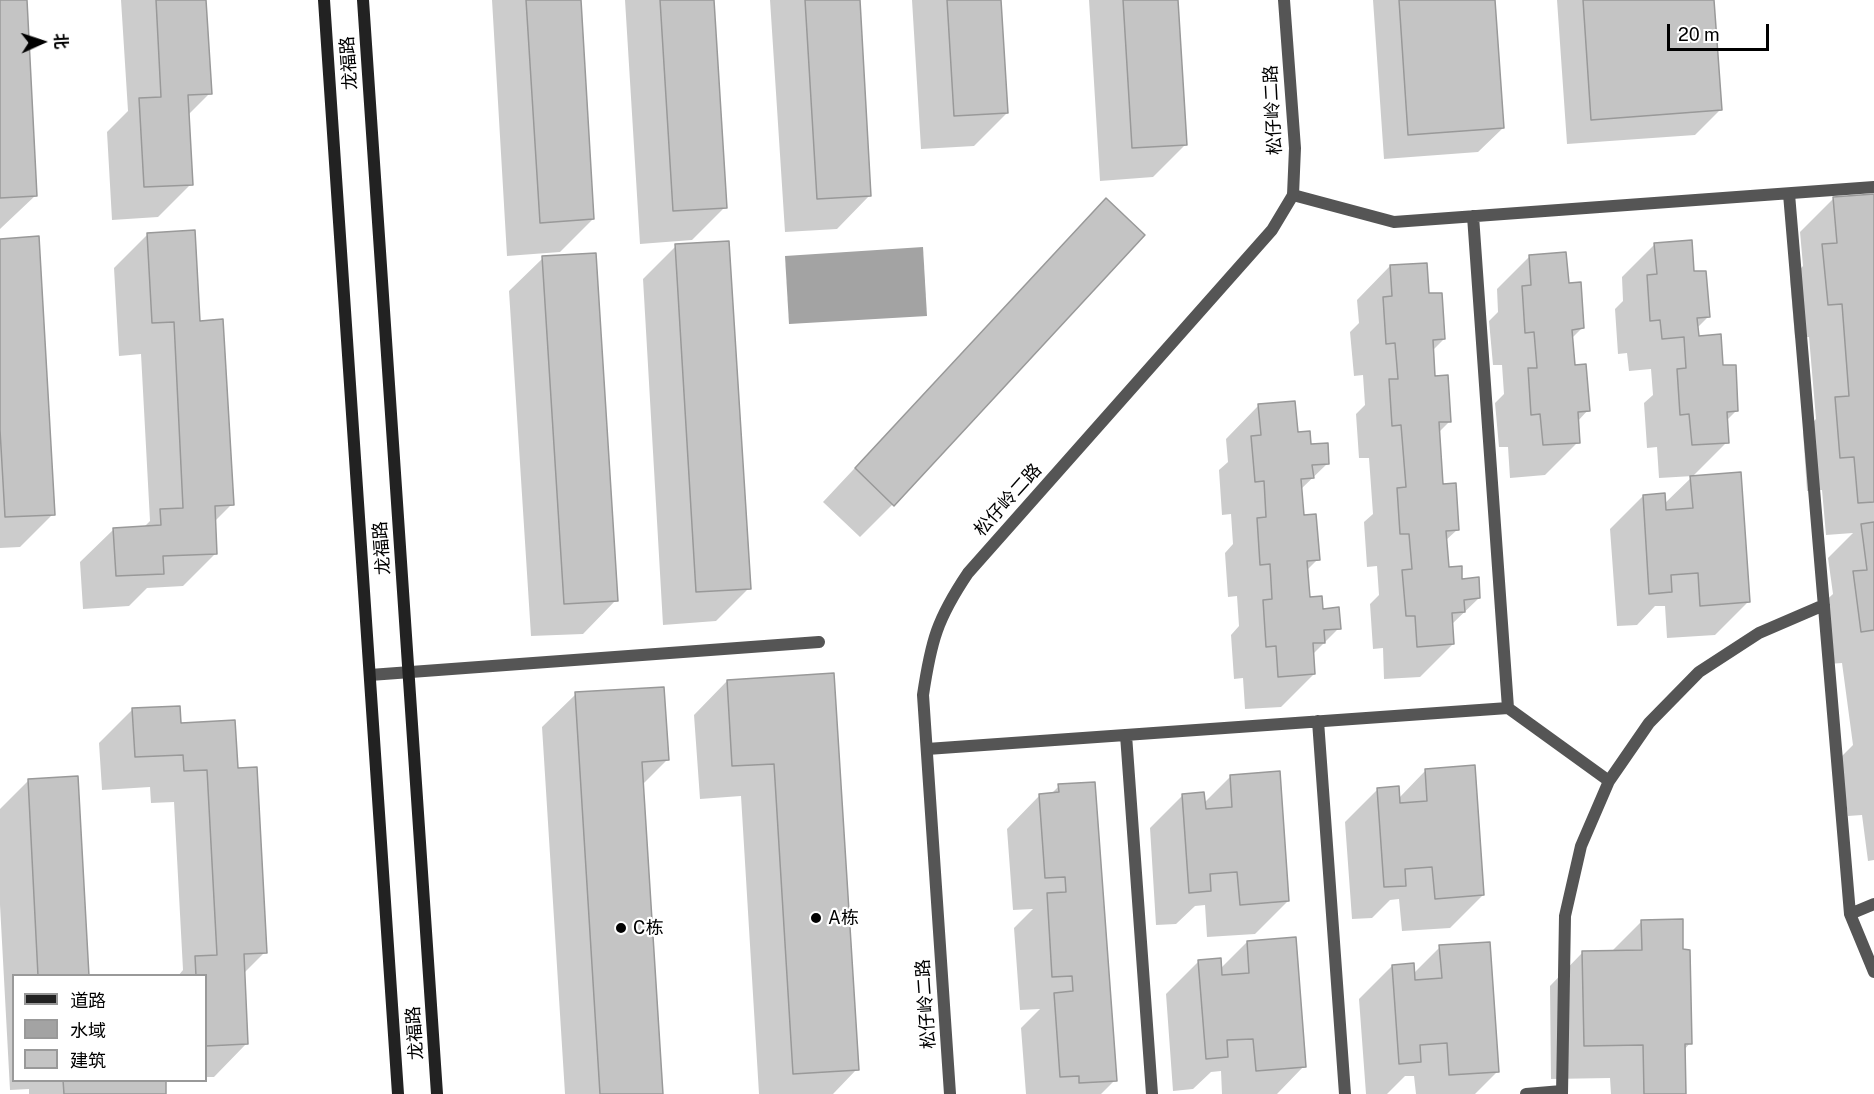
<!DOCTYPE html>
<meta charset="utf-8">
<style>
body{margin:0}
#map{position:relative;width:1874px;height:1094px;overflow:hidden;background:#fff;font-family:"Public Sans","Noto Sans SC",sans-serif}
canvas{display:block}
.legend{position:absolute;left:12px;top:974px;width:195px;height:108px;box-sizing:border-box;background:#fff;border:2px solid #999;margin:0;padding:8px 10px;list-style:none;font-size:18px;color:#000}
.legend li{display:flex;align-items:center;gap:12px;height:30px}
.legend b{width:30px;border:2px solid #999}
.north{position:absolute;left:12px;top:12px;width:60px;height:60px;-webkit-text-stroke:4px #fff;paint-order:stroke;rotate:87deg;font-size:16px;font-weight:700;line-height:24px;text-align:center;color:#000}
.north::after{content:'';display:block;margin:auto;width:21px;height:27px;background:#000;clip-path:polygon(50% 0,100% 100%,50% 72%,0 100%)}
.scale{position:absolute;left:1667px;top:24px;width:102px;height:27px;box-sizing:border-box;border:3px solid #000;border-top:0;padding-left:8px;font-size:18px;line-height:21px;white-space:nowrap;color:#000;-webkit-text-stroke:4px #fff;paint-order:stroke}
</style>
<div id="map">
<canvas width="1874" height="1094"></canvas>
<ul class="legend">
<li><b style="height:8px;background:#222"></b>道路</li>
<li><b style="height:16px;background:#a3a3a3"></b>水域</li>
<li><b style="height:16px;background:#c4c4c4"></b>建筑</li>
</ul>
<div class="north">北</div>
<div class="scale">20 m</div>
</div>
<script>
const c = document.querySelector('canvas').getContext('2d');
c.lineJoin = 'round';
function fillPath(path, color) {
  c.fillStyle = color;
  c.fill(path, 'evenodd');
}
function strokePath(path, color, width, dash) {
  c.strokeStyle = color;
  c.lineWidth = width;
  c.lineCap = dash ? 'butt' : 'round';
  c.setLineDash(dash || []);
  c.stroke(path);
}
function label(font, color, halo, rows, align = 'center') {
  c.font = font + ' "Public Sans","Noto Sans SC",sans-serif';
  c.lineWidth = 4.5;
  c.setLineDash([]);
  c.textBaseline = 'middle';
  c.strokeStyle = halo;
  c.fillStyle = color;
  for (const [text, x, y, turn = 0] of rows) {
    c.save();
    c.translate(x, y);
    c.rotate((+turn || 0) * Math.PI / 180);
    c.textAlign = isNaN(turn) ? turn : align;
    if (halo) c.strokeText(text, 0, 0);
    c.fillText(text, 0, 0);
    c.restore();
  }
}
const water = new Path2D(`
 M 923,247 L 927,316 L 789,324 L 785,256 Z`);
const shadow = new Path2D(`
 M 0,0 L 25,0 L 36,195 L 0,229 Z
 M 121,0 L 205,0 L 210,93 L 187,116 L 191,184 L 158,217 L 112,220 L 107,132 L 128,111 Z
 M 492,0 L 579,0 L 593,219 L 560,252 L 507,256 Z
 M 625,0 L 713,0 L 725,207 L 692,240 L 640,244 Z
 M 770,0 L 858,0 L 870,195 L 837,229 L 785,232 Z
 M 912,0 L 1000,0 L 1007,113 L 974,146 L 921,149 Z
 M 1089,0 L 1177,0 L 1186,144 L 1153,177 L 1100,181 Z
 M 1373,0 L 1493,0 L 1503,128 L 1478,152 L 1384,159 Z
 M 1557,0 L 1712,0 L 1720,110 L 1695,135 L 1567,144 Z
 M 1874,195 L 1874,860 L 1868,861 L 1862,815 L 1848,816 L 1840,758 L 1853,745 L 1842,663 L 1828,664 L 1820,606 L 1833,594 L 1828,558 L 1853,533 L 1826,535 L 1822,490 L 1807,491 L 1803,432 L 1816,419 L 1809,337 L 1795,338 L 1790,279 L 1803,266 L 1800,232 L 1833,199 Z
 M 1106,200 L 893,504 L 860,537 L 823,502 Z
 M 148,234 L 199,322 L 232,504 L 214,522 L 216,553 L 183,586 L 147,588 L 129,606 L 83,609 L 80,562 L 114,529 L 144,527 L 150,521 L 141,354 L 119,356 L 114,268 Z
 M 0,240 L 53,514 L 20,547 L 0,548 Z
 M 1655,244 L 1692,273 L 1708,317 L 1697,328 L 1697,337 L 1722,367 L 1737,410 L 1726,421 L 1727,442 L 1692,477 L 1748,602 L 1715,635 L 1667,638 L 1665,606 L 1655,606 L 1637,625 L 1617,626 L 1610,529 L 1643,496 L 1664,504 L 1693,476 L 1659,478 L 1657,447 L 1647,448 L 1644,403 L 1653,395 L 1651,369 L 1629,371 L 1627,353 L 1618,354 L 1615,309 L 1623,301 L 1622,277 Z
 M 676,246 L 749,588 L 716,621 L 663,625 L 643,279 Z
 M 1530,256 L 1567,285 L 1582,328 L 1571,339 L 1573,367 L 1588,410 L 1577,422 L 1578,442 L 1545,475 L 1510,478 L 1508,447 L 1499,447 L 1495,403 L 1504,394 L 1502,365 L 1493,365 L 1489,321 L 1498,312 L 1497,289 Z
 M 543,258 L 616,600 L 583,634 L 531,636 L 509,291 Z
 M 1390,266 L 1428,295 L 1444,339 L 1432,351 L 1434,377 L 1450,421 L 1438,433 L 1442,486 L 1457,530 L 1445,541 L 1448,568 L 1479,598 L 1451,625 L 1453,644 L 1420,677 L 1384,679 L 1383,648 L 1373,649 L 1370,604 L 1379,595 L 1377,566 L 1367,567 L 1364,522 L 1373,514 L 1369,458 L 1359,458 L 1356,414 L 1365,405 L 1363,375 L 1354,376 L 1350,332 L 1359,323 L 1357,300 Z
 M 1259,405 L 1296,434 L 1328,463 L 1300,490 L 1302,516 L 1318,559 L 1306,571 L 1308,598 L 1339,628 L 1312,655 L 1314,674 L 1281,707 L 1245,709 L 1243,678 L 1234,679 L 1231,635 L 1239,626 L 1237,596 L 1228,597 L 1225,553 L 1233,544 L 1231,514 L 1222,515 L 1219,470 L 1228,462 L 1226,439 Z
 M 833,675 L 857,1069 L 833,1094 L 759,1094 L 741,796 L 700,799 L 694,715 L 727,681 Z
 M 576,694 L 667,760 L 642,785 L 661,1094 L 565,1094 L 542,727 Z
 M 132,710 L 180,725 L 236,770 L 265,952 L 243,974 L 247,1043 L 214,1077 L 206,1077 L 206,976 L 178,976 L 183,970 L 174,802 L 151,803 L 150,787 L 102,790 L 99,743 Z
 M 1426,770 L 1483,895 L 1450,928 L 1402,931 L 1399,899 L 1390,900 L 1372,918 L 1352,919 L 1345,822 L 1378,789 L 1399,798 Z
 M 1231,776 L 1288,901 L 1255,934 L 1207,937 L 1205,905 L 1195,906 L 1176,924 L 1156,925 L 1150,828 L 1183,795 L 1204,803 Z
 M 28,781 L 87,976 L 14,976 L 14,1080 L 164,1080 L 165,1094 L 29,1094 L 29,1089 L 10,1090 L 0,905 L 0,809 Z
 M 1059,786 L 1115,1080 L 1101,1094 L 1026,1094 L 1021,1028 L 1040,1009 L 1020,1010 L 1014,928 L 1033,909 L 1013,910 L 1007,829 L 1040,795 L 1050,795 Z
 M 1642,921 L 1682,951 L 1690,1043 L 1684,1050 L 1684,1094 L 1611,1094 L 1610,1078 L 1551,1079 L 1550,986 L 1583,952 L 1611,952 Z
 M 1247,942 L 1304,1066 L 1277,1094 L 1222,1094 L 1221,1071 L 1211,1072 L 1193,1089 L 1173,1091 L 1166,994 L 1199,961 L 1220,969 Z
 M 1440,947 L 1498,1071 L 1475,1094 L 1416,1094 L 1414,1076 L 1405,1076 L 1387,1094 L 1366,1094 L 1359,999 L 1392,966 L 1413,974 Z`);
const building = new Path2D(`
 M 0,0 L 27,0 L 37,196 L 0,198 Z
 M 156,0 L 206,0 L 212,94 L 188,95 L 193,185 L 144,187 L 139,98 L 161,97 Z
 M 526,0 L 581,0 L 594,219 L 540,223 Z
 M 660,0 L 714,0 L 727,208 L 673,211 Z
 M 805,0 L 860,0 L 871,196 L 817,199 Z
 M 947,0 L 1001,0 L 1008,113 L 954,116 Z
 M 1123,0 L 1178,0 L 1187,145 L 1132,148 Z
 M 1399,0 L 1495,0 L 1504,128 L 1408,135 Z
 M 1583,0 L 1714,0 L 1722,110 L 1591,120 Z
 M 1874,194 L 1874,502 L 1858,503 L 1854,457 L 1840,458 L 1835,397 L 1849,396 L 1842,304 L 1828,305 L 1822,244 L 1837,243 L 1833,197 Z
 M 1106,198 L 1145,235 L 894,506 L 855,468 Z
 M 195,230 L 200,321 L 223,319 L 234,505 L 215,506 L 217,554 L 163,556 L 164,574 L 116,576 L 113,528 L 161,525 L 160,509 L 183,508 L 174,322 L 152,323 L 147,233 Z
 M 39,236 L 55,515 L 5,517 L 0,430 L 0,239 Z
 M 1692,240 L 1694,271 L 1706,271 L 1710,317 L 1697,318 L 1699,336 L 1721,334 L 1723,365 L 1736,365 L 1738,411 L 1727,412 L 1729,443 L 1692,445 L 1689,414 L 1680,415 L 1677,369 L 1686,368 L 1684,337 L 1662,339 L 1660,320 L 1650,321 L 1647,275 L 1657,274 L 1654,243 Z
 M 729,241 L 751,589 L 696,592 L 675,244 Z
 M 1566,252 L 1569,283 L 1581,282 L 1584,328 L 1572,330 L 1575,365 L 1586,364 L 1590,411 L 1578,412 L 1580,443 L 1543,445 L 1540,414 L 1531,415 L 1528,368 L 1537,368 L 1534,332 L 1525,333 L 1522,286 L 1531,285 L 1529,255 Z
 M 596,253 L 618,601 L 564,604 L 542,256 Z
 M 1427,263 L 1429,293 L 1442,293 L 1445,339 L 1433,340 L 1435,376 L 1448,375 L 1451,422 L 1439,422 L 1443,484 L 1456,483 L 1459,530 L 1446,531 L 1449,567 L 1462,566 L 1462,579 L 1479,577 L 1480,598 L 1464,600 L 1465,612 L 1452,613 L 1454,644 L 1417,647 L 1415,616 L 1406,616 L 1402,570 L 1412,569 L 1409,534 L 1400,534 L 1397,488 L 1406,487 L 1401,425 L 1392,426 L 1389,379 L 1398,379 L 1395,343 L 1386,344 L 1383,297 L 1392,296 L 1390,265 Z
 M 1295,401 L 1298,432 L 1310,431 L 1311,444 L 1328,443 L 1329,464 L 1312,465 L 1314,478 L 1301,479 L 1304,515 L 1316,514 L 1320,560 L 1307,561 L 1310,597 L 1322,596 L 1323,609 L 1339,607 L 1341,629 L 1324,630 L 1325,643 L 1313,643 L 1315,674 L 1278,677 L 1276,646 L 1266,647 L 1263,600 L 1272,599 L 1270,564 L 1260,565 L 1257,518 L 1266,517 L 1264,481 L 1255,482 L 1251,436 L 1261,435 L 1258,404 Z
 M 1741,472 L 1750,602 L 1700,606 L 1698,573 L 1671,575 L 1672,592 L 1649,594 L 1643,495 L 1665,493 L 1666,510 L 1693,508 L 1690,476 Z
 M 1874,522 L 1874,630 L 1861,632 L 1853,571 L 1867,570 L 1861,524 Z
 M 834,673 L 859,1070 L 793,1074 L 774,764 L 732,766 L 727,680 Z
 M 664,687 L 669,760 L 642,762 L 663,1094 L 600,1094 L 575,692 Z
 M 180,706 L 181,723 L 235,720 L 238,768 L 257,767 L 267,953 L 244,954 L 248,1044 L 206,1046 L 206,976 L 196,976 L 195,956 L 217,955 L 207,770 L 184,771 L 183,755 L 135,757 L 132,708 Z
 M 1475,765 L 1484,895 L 1435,899 L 1432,867 L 1405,869 L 1406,886 L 1384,887 L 1377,788 L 1399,786 L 1400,803 L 1427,801 L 1425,769 Z
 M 1280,771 L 1289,901 L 1240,905 L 1237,872 L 1210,874 L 1211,891 L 1189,893 L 1182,794 L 1204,792 L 1206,809 L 1232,807 L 1230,775 Z
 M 78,776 L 89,976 L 38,976 L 28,779 Z
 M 1095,782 L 1117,1081 L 1079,1083 L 1079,1076 L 1060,1077 L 1054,993 L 1073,991 L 1072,976 L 1052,977 L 1047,893 L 1066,892 L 1065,877 L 1045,878 L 1039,794 L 1059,792 L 1058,784 Z
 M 1683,919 L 1683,949 L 1690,950 L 1692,1044 L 1685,1044 L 1686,1094 L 1644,1094 L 1643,1045 L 1584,1046 L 1582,951 L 1642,950 L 1641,920 Z
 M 1296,937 L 1306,1067 L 1256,1071 L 1253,1039 L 1227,1040 L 1228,1057 L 1206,1059 L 1198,960 L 1221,958 L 1222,975 L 1249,973 L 1247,941 Z
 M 1490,942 L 1499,1072 L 1449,1075 L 1447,1043 L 1420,1045 L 1421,1062 L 1399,1064 L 1392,965 L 1414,963 L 1415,980 L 1442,978 L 1439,945 Z
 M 63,1080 L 166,1080 L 166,1094 L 64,1094 Z`);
const lane = new Path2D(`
 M 1789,194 L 1850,914 L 1874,972
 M 1293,195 L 1394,222 L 1874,187
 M 1473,216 L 1508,708 L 1609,781
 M 370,675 L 819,642
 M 1318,721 L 1345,1094
 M 1126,735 L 1152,1094
 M 927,749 L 1508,708
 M 1850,914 L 1874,904
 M 1526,1094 L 1562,1091
 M 1562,1094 L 1565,916 L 1581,846 L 1609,781 L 1649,723 L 1699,672 L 1759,633 L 1824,605`);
const street = new Path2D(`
 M 950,1094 L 923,695 C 931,641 937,619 968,573 L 1272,230 L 1293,195 L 1295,148 L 1284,0`);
const secondary = new Path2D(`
 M 324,0 L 398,1094
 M 363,0 L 437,1094`);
const markers = [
 [816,918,6,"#000"],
 [621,928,6,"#000"]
];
const streetNames = [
 ["龙福路",349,63,-94],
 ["松仔岭二路",1273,110,-93],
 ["松仔岭二路",1008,500,-48],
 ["龙福路",382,548,-94],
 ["松仔岭二路",926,1004,-94],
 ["龙福路",415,1033,-94]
];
const poiNames = [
 ["A栋",828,918],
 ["C栋",633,928]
];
fillPath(water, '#a3a3a3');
fillPath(shadow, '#0003');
fillPath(building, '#c4c4c4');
strokePath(building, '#999', 1.5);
strokePath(lane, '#555', 12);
strokePath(street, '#555', 12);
strokePath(secondary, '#222', 12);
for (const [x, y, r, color] of markers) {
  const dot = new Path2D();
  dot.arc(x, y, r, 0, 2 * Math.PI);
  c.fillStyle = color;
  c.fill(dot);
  strokePath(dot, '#fff', 2);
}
label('18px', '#000', '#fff', streetNames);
label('18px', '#000', '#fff', poiNames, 'left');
</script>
